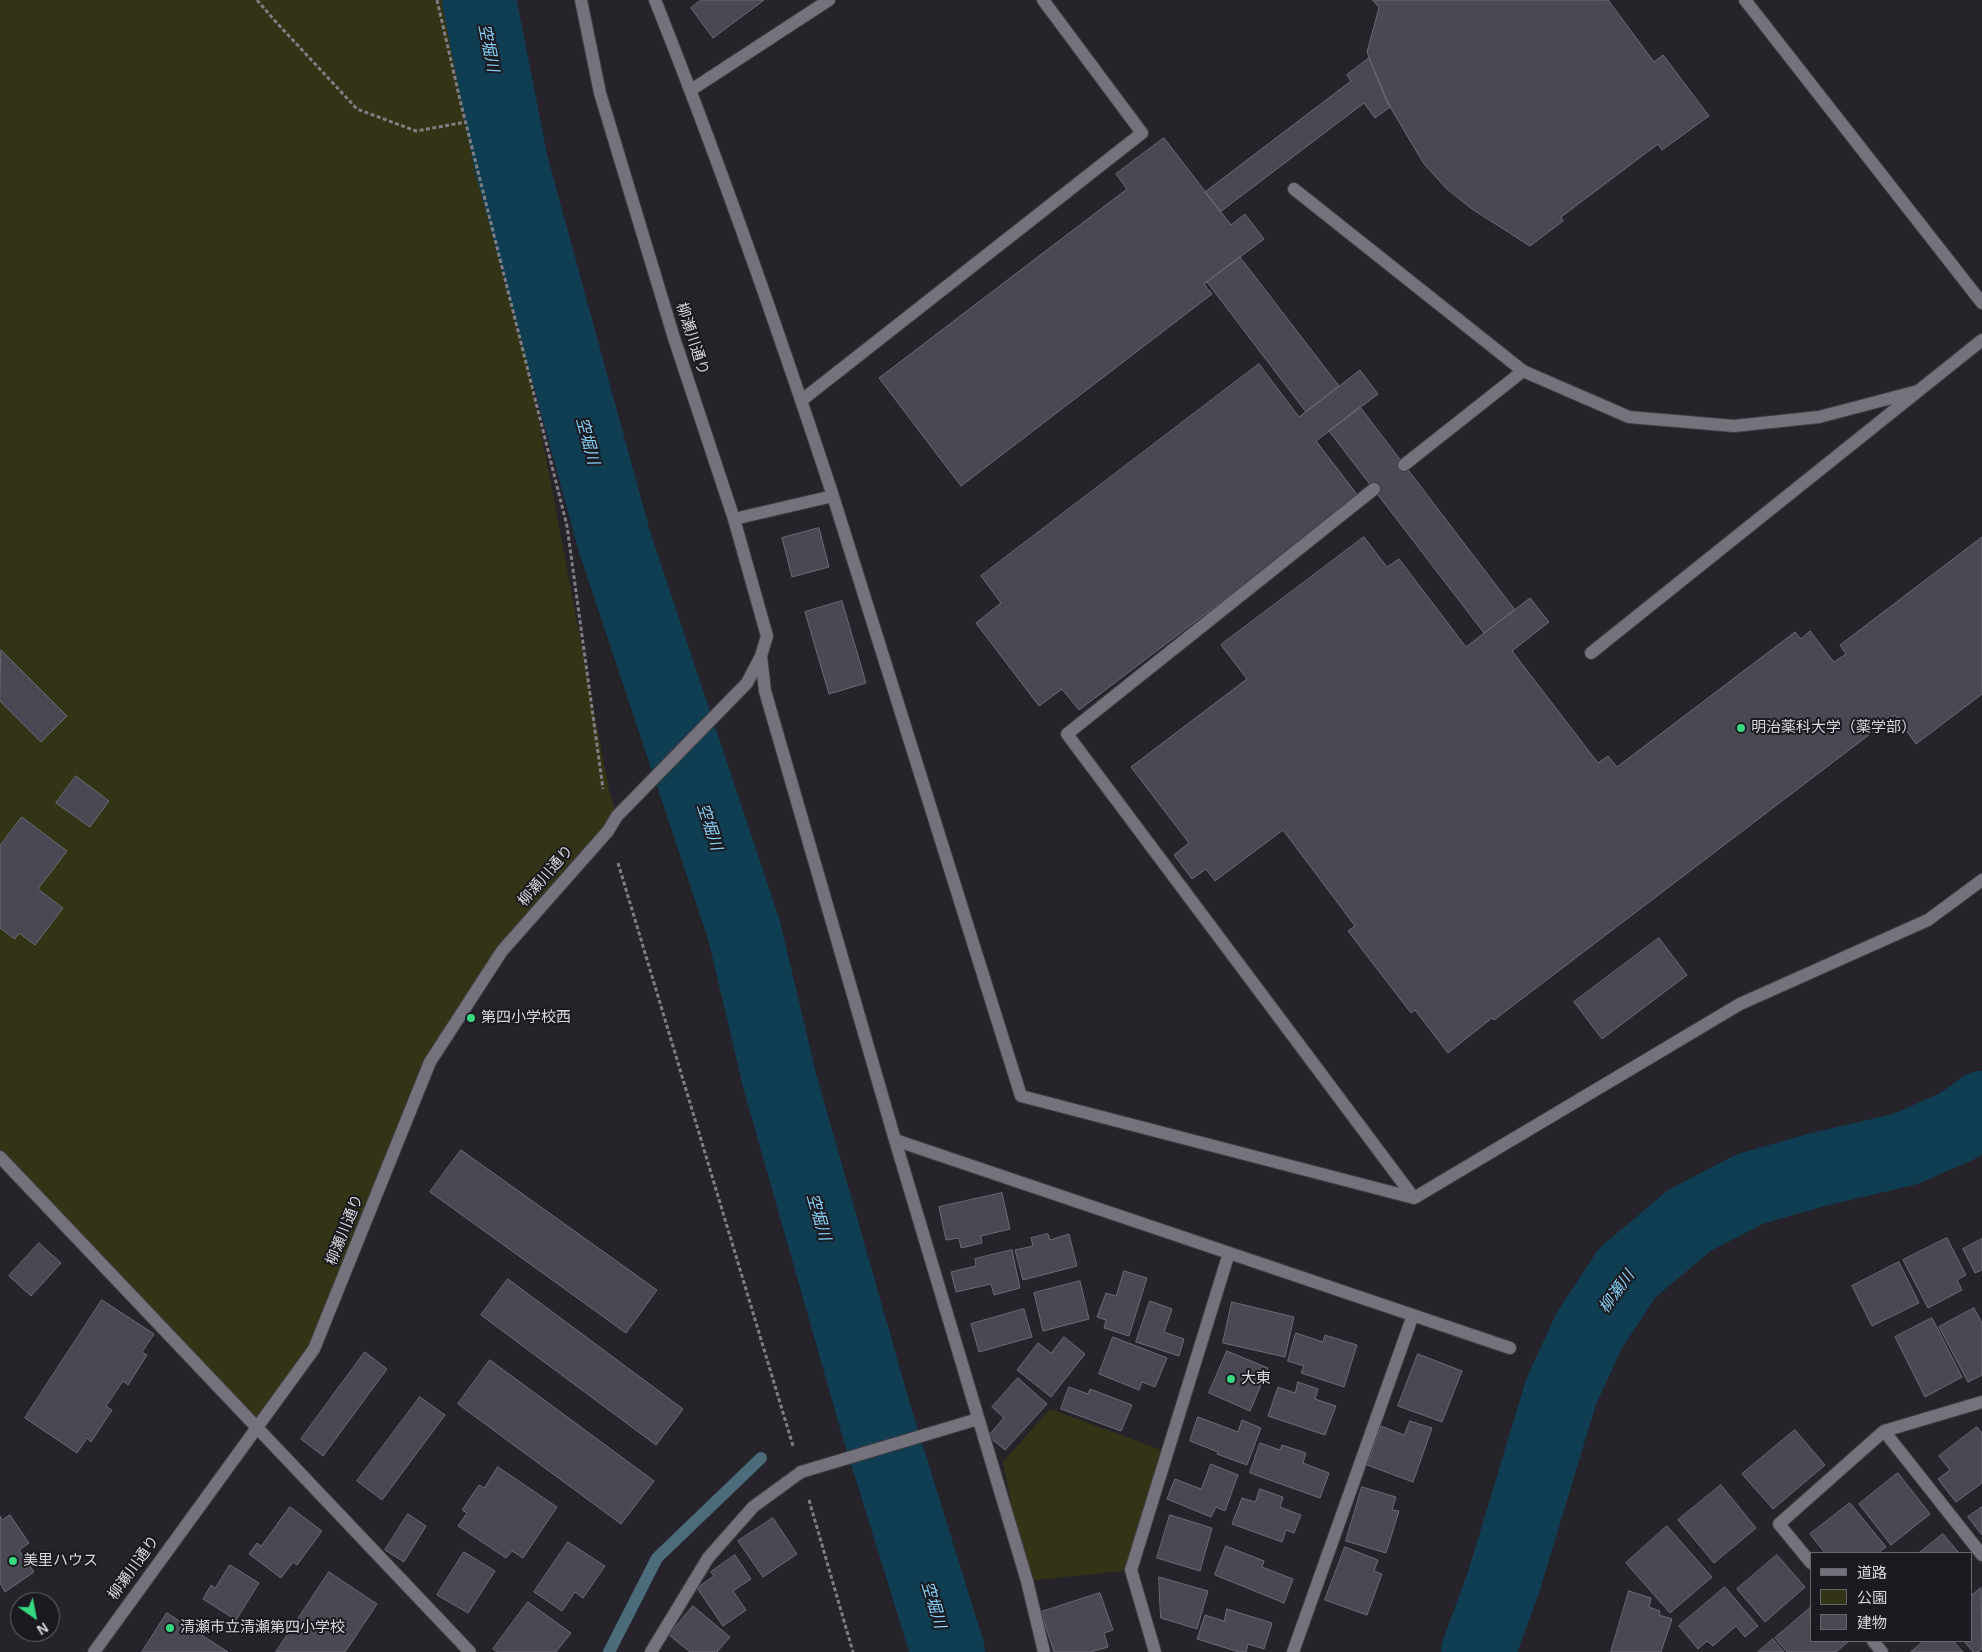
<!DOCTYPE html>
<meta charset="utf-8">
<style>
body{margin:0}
#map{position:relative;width:1982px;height:1652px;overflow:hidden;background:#26232b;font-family:Helvetica,"Noto Sans JP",sans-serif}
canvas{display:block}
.legend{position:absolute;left:1810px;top:1552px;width:162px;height:90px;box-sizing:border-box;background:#1c1a21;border:1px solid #68666c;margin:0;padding:6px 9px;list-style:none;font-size:15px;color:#d9d8dd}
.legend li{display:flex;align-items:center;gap:10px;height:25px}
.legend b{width:25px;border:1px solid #68666c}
.north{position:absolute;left:10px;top:1592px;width:50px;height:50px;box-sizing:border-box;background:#1c1a21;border:1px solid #68666c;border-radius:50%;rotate:147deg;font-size:14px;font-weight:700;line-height:20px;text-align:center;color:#d9d8dd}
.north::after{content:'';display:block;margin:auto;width:18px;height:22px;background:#36d880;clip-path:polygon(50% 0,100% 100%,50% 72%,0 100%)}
</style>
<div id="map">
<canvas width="1982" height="1652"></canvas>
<ul class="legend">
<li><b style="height:6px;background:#75727b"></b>道路</li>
<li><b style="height:14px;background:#333416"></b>公園</li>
<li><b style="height:14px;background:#484952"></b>建物</li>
</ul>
<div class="north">N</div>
</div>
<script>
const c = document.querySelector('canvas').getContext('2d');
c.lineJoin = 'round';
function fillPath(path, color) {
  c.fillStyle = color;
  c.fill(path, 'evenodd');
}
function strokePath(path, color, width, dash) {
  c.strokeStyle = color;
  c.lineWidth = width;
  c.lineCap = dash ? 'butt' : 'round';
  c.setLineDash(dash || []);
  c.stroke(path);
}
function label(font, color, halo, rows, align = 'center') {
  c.font = font + ' Helvetica,"Noto Sans JP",sans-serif';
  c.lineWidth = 4;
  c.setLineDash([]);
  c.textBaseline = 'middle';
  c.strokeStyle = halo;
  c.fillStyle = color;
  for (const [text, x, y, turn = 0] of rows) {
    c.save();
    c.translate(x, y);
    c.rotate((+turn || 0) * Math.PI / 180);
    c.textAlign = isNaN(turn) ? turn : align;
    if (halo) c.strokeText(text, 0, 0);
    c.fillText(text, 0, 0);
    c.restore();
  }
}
const green = new Path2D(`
 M 0,0 L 459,0 L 610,795 L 617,816 L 502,951 L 430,1062 L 314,1349 L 255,1428 L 0,1157 Z
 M 1050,1409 L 1167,1452 L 1131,1570 L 1027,1581 L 1003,1462 Z`);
const stream = new Path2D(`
 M 609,1652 L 657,1558 L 761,1458`);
const river = new Path2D(`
 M 479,0 L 511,163 L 614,540 L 744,930 L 780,1082 L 875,1416 L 948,1652
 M 1478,1652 L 1504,1581 L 1561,1392 L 1589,1331 L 1627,1273 L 1690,1220 L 1750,1189 L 1816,1170 L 1905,1149 L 1958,1126 L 1982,1108`);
const building = new Path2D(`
 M 701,0 L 764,0 L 713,38 L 691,8 Z
 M 1373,0 L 1608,0 L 1654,62 L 1663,55 L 1709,116 L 1662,150 L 1658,144 L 1561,217 L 1563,221 L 1530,246 L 1472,209 L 1447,189 L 1424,164 L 1386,100 L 1367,52 L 1379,8 Z
 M 1369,58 L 1390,107 L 1375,118 L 1364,103 L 1220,212 L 1205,192 L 1351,81 L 1347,75 Z
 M 1164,138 L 1231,225 L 1245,214 L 1264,239 L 1204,284 L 1212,294 L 961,486 L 879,378 L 1127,189 L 1116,174 Z
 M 1240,257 L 1339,386 L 1306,412 L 1207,282 Z
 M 1259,364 L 1299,417 L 1360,370 L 1378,394 L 1316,441 L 1359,497 L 1079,710 L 1062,689 L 1039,706 L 976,623 L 1001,603 L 981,576 Z
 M 1360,407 L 1515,610 L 1484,633 L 1329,431 Z
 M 819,528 L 829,567 L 792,577 L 782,538 Z
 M 1364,537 L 1387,567 L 1399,559 L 1466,647 L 1530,598 L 1549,622 L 1512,651 L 1598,763 L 1608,756 L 1617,767 L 1795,632 L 1801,639 L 1810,631 L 1834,662 L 1846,654 L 1840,645 L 1982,537 L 1982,694 L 1916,744 L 1895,715 L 1494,1020 L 1492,1018 L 1448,1053 L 1415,1010 L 1411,1013 L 1348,931 L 1355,926 L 1283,830 L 1215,881 L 1206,869 L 1192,879 L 1174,855 L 1189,843 L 1131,767 L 1247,679 L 1221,645 Z
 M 842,601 L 866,683 L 829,694 L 805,612 Z
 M 1,650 L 67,716 L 41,742 L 0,701 Z
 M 76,776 L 109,801 L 90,827 L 56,803 Z
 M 22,817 L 67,851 L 38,889 L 63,908 L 35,945 L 19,933 L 15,939 L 0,928 L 0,846 Z
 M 1659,938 L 1687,975 L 1602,1039 L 1574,1002 Z
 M 461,1150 L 657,1290 L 626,1333 L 430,1192 Z
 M 1002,1193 L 1010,1229 L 981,1236 L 982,1243 L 961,1248 L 959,1238 L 946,1240 L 939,1207 Z
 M 1048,1234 L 1050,1240 L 1069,1234 L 1077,1266 L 1023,1280 L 1015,1250 L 1033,1246 L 1031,1238 Z
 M 1947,1238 L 1966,1275 L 1957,1280 L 1962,1290 L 1928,1308 L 1903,1260 Z
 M 1982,1239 L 1982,1270 L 1975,1273 L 1963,1249 Z
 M 39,1243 L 61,1263 L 31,1296 L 9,1276 Z
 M 1012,1250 L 1020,1288 L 994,1295 L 991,1284 L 956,1292 L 951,1272 L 976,1266 L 975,1259 Z
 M 1899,1262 L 1919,1303 L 1872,1326 L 1852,1286 Z
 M 1124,1271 L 1147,1278 L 1129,1336 L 1104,1328 L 1106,1320 L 1097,1317 L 1106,1293 L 1116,1296 Z
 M 508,1279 L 683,1409 L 656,1445 L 481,1315 Z
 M 1080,1281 L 1089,1319 L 1043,1331 L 1034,1293 Z
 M 102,1300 L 154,1334 L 142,1352 L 147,1355 L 128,1385 L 123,1381 L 106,1406 L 112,1410 L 91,1442 L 87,1438 L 77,1453 L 25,1418 Z
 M 1150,1301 L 1172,1309 L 1164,1332 L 1184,1339 L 1179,1356 L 1136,1342 Z
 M 1232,1302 L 1294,1317 L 1285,1357 L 1223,1343 Z
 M 1974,1308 L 1982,1323 L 1982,1375 L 1968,1382 L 1939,1327 Z
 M 1024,1309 L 1032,1337 L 979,1352 L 971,1324 Z
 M 1932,1318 L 1962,1377 L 1925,1397 L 1895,1337 Z
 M 1296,1333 L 1323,1342 L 1325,1335 L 1357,1345 L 1344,1387 L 1301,1373 L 1304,1366 L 1288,1361 Z
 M 1064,1337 L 1085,1354 L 1051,1397 L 1017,1370 L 1038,1343 L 1051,1353 Z
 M 1113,1337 L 1167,1358 L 1155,1387 L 1142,1382 L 1139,1390 L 1099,1374 Z
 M 1227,1351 L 1268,1368 L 1250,1411 L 1209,1393 Z
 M 365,1352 L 387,1369 L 323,1456 L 301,1439 Z
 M 1418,1354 L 1462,1371 L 1442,1422 L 1398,1406 Z
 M 490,1360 L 654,1481 L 621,1524 L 458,1404 Z
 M 1018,1378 L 1047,1404 L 1005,1450 L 988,1436 L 1004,1418 L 992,1407 Z
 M 1298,1382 L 1318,1389 L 1315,1399 L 1336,1406 L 1325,1435 L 1268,1416 L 1278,1387 L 1295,1393 Z
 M 1069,1387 L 1088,1394 L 1090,1389 L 1132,1405 L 1121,1431 L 1061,1409 Z
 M 420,1397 L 445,1415 L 382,1500 L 357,1481 Z
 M 1198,1417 L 1238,1432 L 1242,1420 L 1261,1428 L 1247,1465 L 1217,1454 L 1218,1452 L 1190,1441 Z
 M 1410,1421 L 1432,1428 L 1413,1482 L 1367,1465 L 1381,1426 L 1404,1435 Z
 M 1977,1427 L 1982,1433 L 1982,1483 L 1956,1502 L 1938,1479 L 1950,1470 L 1939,1456 Z
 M 1795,1430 L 1825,1465 L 1773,1509 L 1742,1474 Z
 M 1260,1443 L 1280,1450 L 1282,1445 L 1306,1453 L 1303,1463 L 1329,1473 L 1320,1498 L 1250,1473 Z
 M 1211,1464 L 1238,1475 L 1225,1511 L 1216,1507 L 1211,1517 L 1167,1499 L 1175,1479 L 1201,1489 Z
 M 498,1467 L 557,1507 L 523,1558 L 512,1551 L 506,1558 L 458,1526 L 467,1513 L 462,1510 L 479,1485 L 484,1488 Z
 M 1898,1473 L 1930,1514 L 1891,1545 L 1859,1504 Z
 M 1721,1485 L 1756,1528 L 1714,1563 L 1678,1520 Z
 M 1362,1487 L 1396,1497 L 1392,1510 L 1399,1511 L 1386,1553 L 1346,1541 Z
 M 1260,1489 L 1283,1497 L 1280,1507 L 1301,1515 L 1294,1533 L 1286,1530 L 1282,1542 L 1232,1524 L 1242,1498 L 1255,1502 Z
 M 1850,1503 L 1886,1547 L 1878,1553 L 1825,1553 L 1810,1534 Z
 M 290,1507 L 322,1531 L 297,1565 L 293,1562 L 281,1578 L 249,1554 L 257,1543 L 261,1546 Z
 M 1982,1507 L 1982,1535 L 1968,1517 Z
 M 408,1514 L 426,1526 L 404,1562 L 385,1550 Z
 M 10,1515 L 29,1543 L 19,1550 L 34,1572 L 5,1592 L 0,1583 L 0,1516 L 2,1520 Z
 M 1170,1515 L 1212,1528 L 1200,1571 L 1157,1558 Z
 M 773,1518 L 797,1554 L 763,1577 L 738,1541 Z
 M 1667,1526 L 1712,1577 L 1670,1613 L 1626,1563 Z
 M 1943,1534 L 1959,1553 L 1919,1553 Z
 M 568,1542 L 605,1566 L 583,1598 L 575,1592 L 562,1611 L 534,1592 Z
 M 1226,1546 L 1264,1561 L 1262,1567 L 1293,1579 L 1284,1603 L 1215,1575 Z
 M 1345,1547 L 1378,1560 L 1374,1571 L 1382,1574 L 1367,1615 L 1325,1600 Z
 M 464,1552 L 495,1571 L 468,1613 L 437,1595 Z
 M 735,1555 L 751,1579 L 733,1591 L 746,1610 L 723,1626 L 697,1588 L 714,1576 L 711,1572 Z
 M 1777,1555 L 1805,1587 L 1765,1622 L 1737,1589 Z
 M 230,1565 L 259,1583 L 236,1620 L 203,1599 L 211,1585 L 215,1588 Z
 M 329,1572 L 377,1604 L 345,1652 L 276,1652 Z
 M 1159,1577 L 1208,1591 L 1197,1629 L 1161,1618 Z
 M 1725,1587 L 1758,1626 L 1745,1637 L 1736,1626 L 1713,1646 L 1707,1641 L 1698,1649 L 1679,1626 Z
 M 1981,1588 L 1982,1649 L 1978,1652 L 1973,1652 L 1964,1641 L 1971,1641 L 1971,1596 Z
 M 1629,1591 L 1651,1598 L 1649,1607 L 1660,1611 L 1659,1615 L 1672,1619 L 1661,1652 L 1611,1652 Z
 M 1100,1593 L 1113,1630 L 1104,1633 L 1108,1647 L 1091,1652 L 1054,1652 L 1041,1612 Z
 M 528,1602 L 571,1633 L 556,1652 L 497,1652 L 493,1649 Z
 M 693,1606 L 730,1637 L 717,1652 L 690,1652 L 669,1635 Z
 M 1810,1608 L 1811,1641 L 1849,1641 L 1836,1652 L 1787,1652 L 1775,1638 Z
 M 1227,1609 L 1272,1623 L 1264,1649 L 1248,1644 L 1246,1652 L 1239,1652 L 1197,1639 L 1205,1615 L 1224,1621 Z
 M 167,1613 L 228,1652 L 142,1652 Z
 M 1773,1639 L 1784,1652 L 1758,1652 Z
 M 1924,1641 L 1953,1641 L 1963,1652 L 1911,1652 Z`);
const path = new Path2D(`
 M 257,0 L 276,22 L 357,109 L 416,131 L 466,122
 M 437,0 L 461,104 L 567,526 L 603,789
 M 618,863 L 793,1446
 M 809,1500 L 853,1652`);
const lane = new Path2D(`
 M 655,0 C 720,163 778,329 833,496
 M 1745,0 L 1982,303
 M 691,90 L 829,0
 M 1294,189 L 1523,371
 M 802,400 L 1142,133 L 1043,0
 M 1404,465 L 1523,371 L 1629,417 L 1734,426 L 1819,417 L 1918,391
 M 1374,489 L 1067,734 L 1414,1198
 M 734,519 L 833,496 L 1021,1096 L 1414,1198 L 1740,1004 L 1928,920 L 1982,880
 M 1591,653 L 1982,340
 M 651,1652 L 708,1558 L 753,1507 L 801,1472`);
const street = new Path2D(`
 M 761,656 L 765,691 L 895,1140 L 1027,1581 L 1044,1652
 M 895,1140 L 1510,1348
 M 0,1157 L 470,1652
 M 1982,1402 L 1884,1431 L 1982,1555
 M 801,1472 L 978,1419
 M 1811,1563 L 1779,1524 L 1884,1431
 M 1873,1641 L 1882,1652
 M 94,1652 L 314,1349 L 430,1062 L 502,951 L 608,831 L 617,816 L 747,683 L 761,656 L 767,636 L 734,519 L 674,338 L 600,93 L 581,0
 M 1155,1652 L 1131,1570 L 1229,1253
 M 1293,1652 L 1413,1315`);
const markers = [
 [1741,728,5,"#36d880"],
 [471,1018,5,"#36d880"],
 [1231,1379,5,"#36d880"],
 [13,1561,5,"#36d880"],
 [170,1628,5,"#36d880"]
];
const streetNames = [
 ["柳瀬川通り",692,339,72],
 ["柳瀬川通り",546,876,-49],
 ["柳瀬川通り",345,1230,-68],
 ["柳瀬川通り",134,1568,-54]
];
const poiNames = [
 ["明治薬科大学（薬学部）",1751,728],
 ["第四小学校西",481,1018],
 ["大東",1241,1379],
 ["美里ハウス",23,1561],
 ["清瀬市立清瀬第四小学校",180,1628]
];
const waterNames = [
 ["空堀川",488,48,79],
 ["空堀川",587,441,75],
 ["空堀川",709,827,72],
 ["空堀川",818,1217,74],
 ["柳瀬川",1617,1292,-54],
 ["空堀川",933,1605,73]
];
fillPath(green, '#333416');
strokePath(stream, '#4c6c7c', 12);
strokePath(river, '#0f3e53', 74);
fillPath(building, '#484952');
strokePath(building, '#6b6c75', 1);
strokePath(lane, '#3f3e43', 14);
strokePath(street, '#3f3e43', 14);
strokePath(path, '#807e84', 3, [4, 2.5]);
strokePath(lane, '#75727b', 12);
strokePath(street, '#75727b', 12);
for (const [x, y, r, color] of markers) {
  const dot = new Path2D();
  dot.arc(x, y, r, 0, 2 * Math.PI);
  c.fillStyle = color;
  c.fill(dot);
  strokePath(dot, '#1c1a21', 2);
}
label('15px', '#d9d8dd', '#1c1a21', streetNames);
label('15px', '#d9d8dd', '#1c1a21', poiNames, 'left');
label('italic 16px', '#87d0f7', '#1c1a21', waterNames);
</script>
